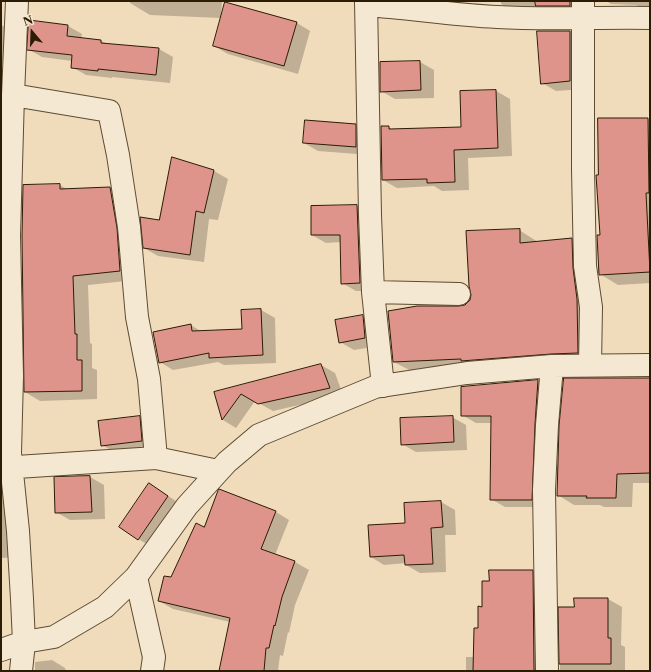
<!DOCTYPE html>
<style>
body{margin:0}
#map{position:relative;width:651px;height:672px;overflow:hidden;background:#f0dbbb;font-family:"Libre Caslon Text",serif}
canvas{display:block}
.frame{position:absolute;inset:0;border:2px solid #2c1b05;pointer-events:none}
.north{position:absolute;left:12px;top:12px;width:40px;height:40px;-webkit-text-stroke:3px #f5e8d3;paint-order:stroke;rotate:341deg;font-size:11px;font-weight:700;line-height:16px;text-align:center;color:#2c1b05}
.north::after{content:'';display:block;margin:auto;width:14px;height:18px;background:#2c1b05;clip-path:polygon(50% 0,100% 100%,50% 72%,0 100%)}
</style>
<div id="map">
<canvas width="651" height="672"></canvas>
<div class="frame"></div>
<div class="north">N</div>
</div>
<script>
const c = document.querySelector('canvas').getContext('2d');
c.lineJoin = 'round';
function fillPath(path, color) {
  c.fillStyle = color;
  c.fill(path, 'evenodd');
}
function strokePath(path, color, width, dash) {
  c.strokeStyle = color;
  c.lineWidth = width;
  c.lineCap = dash ? 'butt' : 'round';
  c.setLineDash(dash || []);
  c.stroke(path);
}
const shadow = new Path2D(`
 M 130,1 L 222,1 L 221,16 L 297,23 L 310,31 L 298,74 L 228,54 L 214,46 L 221,18 L 150,15 L 130,3 Z
 M 501,1 L 591,1 L 587,15 L 518,13 L 501,4 Z
 M 606,1 L 650,1 L 650,13 L 636,5 L 611,4 Z
 M 30,21 L 68,26 L 82,34 L 81,39 L 101,41 L 108,44 L 159,49 L 173,57 L 170,83 L 112,77 L 112,78 L 86,75 L 72,67 L 72,61 L 42,57 L 28,49 Z
 M 1,25 L 18,34 L 12,64 L 1,63 Z
 M 539,32 L 570,32 L 584,40 L 584,89 L 556,91 L 542,83 Z
 M 420,62 L 434,70 L 434,98 L 395,99 L 381,91 Z
 M 496,91 L 510,99 L 512,156 L 468,158 L 469,190 L 442,191 L 434,186 L 397,188 L 383,180 L 388,127 L 393,130 L 462,128 L 461,92 Z
 M 648,119 L 650,120 L 650,283 L 618,285 L 600,274 L 601,236 L 599,176 Z
 M 355,125 L 369,133 L 370,155 L 318,151 L 304,143 Z
 M 173,158 L 214,171 L 228,179 L 218,220 L 209,219 L 204,262 L 158,256 L 144,248 L 160,221 Z
 M 60,185 L 68,190 L 110,188 L 125,197 L 135,280 L 88,285 L 90,343 L 92,344 L 92,368 L 97,370 L 97,399 L 40,401 L 25,392 Z
 M 357,206 L 371,214 L 374,291 L 356,291 L 342,283 L 341,242 L 326,243 L 312,235 L 312,207 Z
 M 519,230 L 538,242 L 572,239 L 590,249 L 596,363 L 413,372 L 394,362 L 459,307 L 466,306 L 471,301 Z
 M 261,310 L 275,318 L 276,363 L 224,365 L 218,362 L 173,370 L 160,362 L 191,325 L 202,332 L 243,330 Z
 M 363,316 L 377,324 L 379,346 L 354,350 L 340,342 Z
 M 1,333 L 21,557 L 1,558 Z
 M 321,365 L 335,373 L 343,395 L 273,411 L 255,401 L 236,428 L 223,420 L 215,393 Z
 M 650,379 L 650,483 L 633,483 L 632,507 L 604,507 L 600,505 L 574,505 L 558,495 Z
 M 538,381 L 552,389 L 545,507 L 505,507 L 491,499 L 492,423 L 476,423 L 462,415 L 462,387 Z
 M 140,417 L 153,425 L 155,448 L 116,453 L 102,445 Z
 M 452,417 L 466,425 L 467,450 L 416,452 L 402,444 Z
 M 90,477 L 104,485 L 105,519 L 70,520 L 56,512 Z
 M 150,484 L 182,505 L 152,547 L 138,539 Z
 M 441,502 L 455,510 L 456,535 L 445,535 L 446,572 L 420,573 L 406,565 L 406,563 L 384,565 L 371,557 L 406,524 L 405,504 Z
 M 276,512 L 289,520 L 275,555 L 295,562 L 309,570 L 295,605 L 289,633 L 288,632 L 283,656 L 280,655 L 278,671 L 220,671 L 222,654 L 224,654 L 230,622 L 173,609 L 159,601 L 171,578 L 205,528 Z
 M 533,571 L 546,579 L 548,671 L 466,671 L 466,657 L 474,657 L 483,608 Z
 M 608,599 L 622,607 L 621,645 L 625,647 L 625,671 L 560,671 L 559,608 L 575,608 Z
 M 52,660 L 65,668 L 66,671 L 35,671 L 35,662 Z`);
const building = new Path2D(`
 M 535,1 L 570,1 L 570,6 L 536,6 Z
 M 225,2 L 297,22 L 284,66 L 213,46 Z
 M 29,20 L 68,25 L 67,36 L 101,40 L 101,43 L 159,48 L 156,75 L 98,69 L 98,71 L 71,68 L 72,55 L 27,50 Z
 M 537,31 L 570,31 L 570,81 L 541,84 Z
 M 420,61 L 421,90 L 380,92 L 380,62 Z
 M 496,90 L 498,148 L 454,150 L 455,182 L 427,183 L 427,179 L 382,180 L 381,126 L 389,126 L 389,129 L 461,127 L 460,91 Z
 M 598,118 L 648,118 L 649,193 L 646,193 L 650,272 L 599,275 L 597,235 L 600,235 L 596,175 L 598,175 Z
 M 305,120 L 356,124 L 356,147 L 303,143 Z
 M 172,157 L 214,170 L 204,213 L 196,211 L 190,255 L 143,248 L 140,217 L 159,220 Z
 M 60,184 L 60,189 L 110,187 L 117,228 L 120,271 L 73,276 L 75,334 L 77,334 L 77,360 L 82,360 L 82,391 L 24,392 L 22,236 L 23,185 Z
 M 357,205 L 360,283 L 341,284 L 340,235 L 311,235 L 311,206 Z
 M 520,229 L 520,243 L 572,238 L 573,268 L 577,299 L 578,353 L 551,354 L 461,361 L 461,359 L 393,362 L 388,311 L 417,306 L 459,306 L 465,305 L 470,300 L 471,295 L 469,286 L 466,231 Z
 M 261,309 L 263,355 L 209,358 L 209,353 L 159,363 L 153,332 L 191,324 L 192,331 L 242,329 L 241,310 Z
 M 363,315 L 365,338 L 339,343 L 335,320 Z
 M 321,364 L 330,388 L 258,404 L 241,394 L 222,420 L 214,392 Z
 M 564,378 L 650,378 L 650,473 L 617,474 L 616,498 L 586,498 L 587,496 L 557,496 L 559,426 Z
 M 538,380 L 535,424 L 532,500 L 490,500 L 491,416 L 461,416 L 461,387 Z
 M 140,416 L 142,441 L 101,446 L 98,421 Z
 M 453,416 L 454,442 L 401,445 L 400,418 Z
 M 90,476 L 92,512 L 55,513 L 54,477 Z
 M 149,483 L 168,496 L 138,540 L 119,527 Z
 M 219,489 L 276,511 L 261,549 L 295,561 L 282,597 L 275,626 L 274,625 L 269,648 L 266,648 L 264,671 L 219,671 L 230,618 L 158,601 L 164,576 L 171,577 L 196,523 L 204,527 Z
 M 441,501 L 443,527 L 431,528 L 433,564 L 405,565 L 404,555 L 370,557 L 368,525 L 405,523 L 404,503 Z
 M 489,570 L 533,570 L 534,671 L 473,671 L 474,628 L 478,628 L 478,606 L 482,607 L 482,581 L 489,581 Z
 M 574,598 L 608,598 L 608,638 L 611,638 L 611,664 L 559,664 L 558,607 L 574,607 Z`);
const street = new Path2D(`
 M 366,1 L 370,215 L 373,292 L 383,386
 M 583,1 L 583,169 L 585,266 L 591,307 L 590,365
 M 366,5 C 410,8 453,15 497,17 C 548,20 599,17 650,18
 M 13,95 L 17,1
 M 373,292 L 459,294
 M 1,468 L 156,458 L 218,471
 M 136,577 L 154,657 L 152,671
 M 1,650 L 24,642 L 54,637 L 105,607 L 136,577 L 187,506 L 227,462 L 259,435 L 375,387 L 467,373 L 552,366 L 650,365
 M 21,671 L 24,642 L 22,599 L 18,531 L 10,453 L 12,376 L 9,236 L 13,95 L 109,111 L 118,155 L 129,227 L 137,317 L 149,379 L 156,458
 M 547,671 L 544,490 L 547,425 L 552,366`);
fillPath(shadow, '#0003');
fillPath(building, '#df948b');
strokePath(building, '#2c1b05', 1);
strokePath(street, '#5d4b32', 24);
strokePath(street, '#f5e8d3', 22);
</script>
